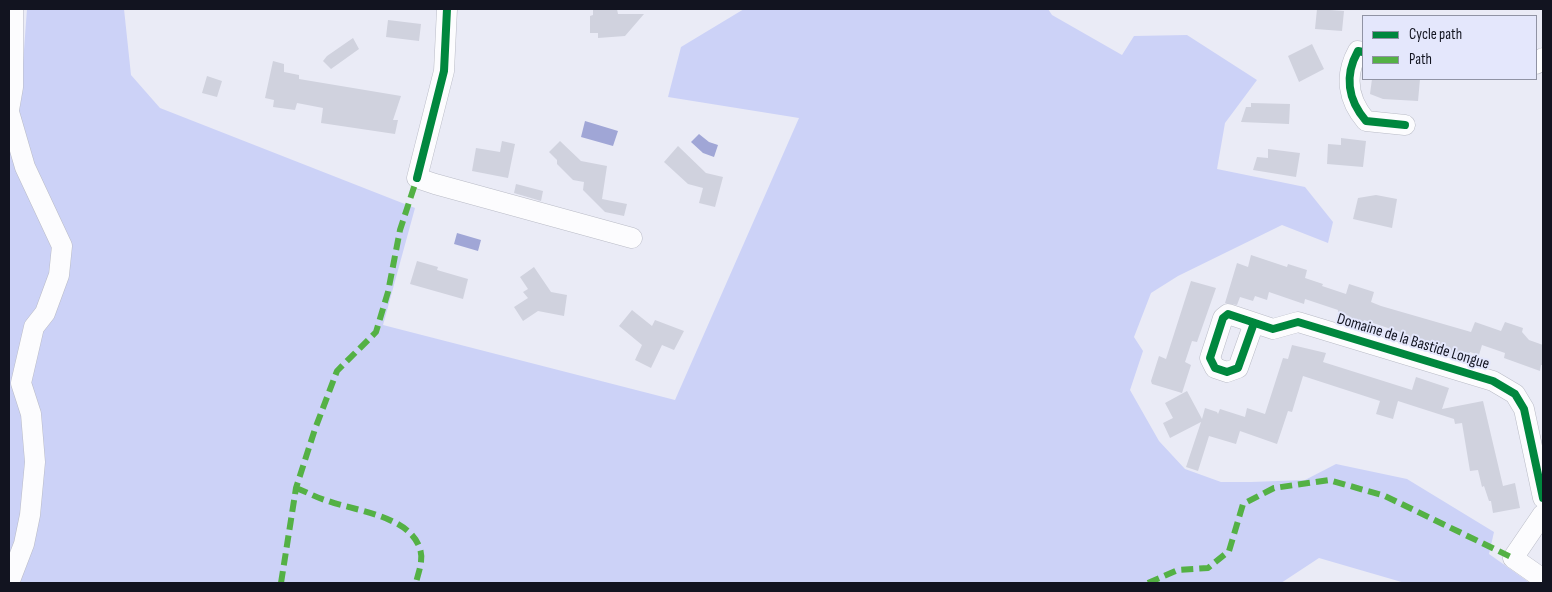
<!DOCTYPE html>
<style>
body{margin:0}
#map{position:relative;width:1552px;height:592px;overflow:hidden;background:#eaebf6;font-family:"Sofia Sans Condensed",sans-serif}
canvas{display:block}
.frame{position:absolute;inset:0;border:10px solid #121420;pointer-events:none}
.legend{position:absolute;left:1362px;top:15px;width:175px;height:65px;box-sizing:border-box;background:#e4e7fc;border:1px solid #9093a4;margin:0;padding:6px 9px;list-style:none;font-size:15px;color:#121420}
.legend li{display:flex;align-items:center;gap:10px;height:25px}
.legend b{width:25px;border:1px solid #9093a4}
</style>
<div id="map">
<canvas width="1552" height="592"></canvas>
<div class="frame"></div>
<ul class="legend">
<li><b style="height:6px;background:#00873e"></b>Cycle path</li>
<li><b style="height:6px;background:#54b145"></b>Path</li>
</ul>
</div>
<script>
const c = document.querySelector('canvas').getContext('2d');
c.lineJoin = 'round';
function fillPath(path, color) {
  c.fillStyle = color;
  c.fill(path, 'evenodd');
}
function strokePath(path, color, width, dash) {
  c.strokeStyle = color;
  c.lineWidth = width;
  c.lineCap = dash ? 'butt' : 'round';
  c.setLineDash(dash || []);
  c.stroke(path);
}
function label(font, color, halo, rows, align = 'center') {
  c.font = font + ' "Sofia Sans Condensed",sans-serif';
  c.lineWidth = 4;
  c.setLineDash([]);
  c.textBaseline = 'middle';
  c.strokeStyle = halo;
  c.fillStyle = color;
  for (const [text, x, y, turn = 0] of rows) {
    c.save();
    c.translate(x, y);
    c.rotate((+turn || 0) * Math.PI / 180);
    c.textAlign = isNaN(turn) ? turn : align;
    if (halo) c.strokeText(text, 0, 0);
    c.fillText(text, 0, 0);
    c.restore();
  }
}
const green = new Path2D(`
 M 27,9 L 124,9 L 131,75 L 160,108 L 415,208 L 383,325 L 675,400 L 799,118 L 668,97 L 681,47 L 744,9 L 1048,9 L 1052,15 L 1122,55 L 1134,36 L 1187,35 L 1257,80 L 1225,123 L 1217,169 L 1305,187 L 1333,222 L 1328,243 L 1282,225 L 1178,276 L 1151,293 L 1134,337 L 1143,351 L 1130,390 L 1159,441 L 1185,469 L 1221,482 L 1251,482 L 1305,480 L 1336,464 L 1407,479 L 1494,532 L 1489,554 L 1530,583 L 1405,583 L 1319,558 L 1281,583 L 9,583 L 9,78 L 22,77 Z`);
const water = new Path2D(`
 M 585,121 L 618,131 L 613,146 L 581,137 Z
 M 699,134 L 709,142 L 718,145 L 714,157 L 703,153 L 691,142 Z
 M 457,233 L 481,240 L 478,251 L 454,244 Z`);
const building = new Path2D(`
 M 593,9 L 617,9 L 618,14 L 644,14 L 625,36 L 598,38 L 598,33 L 590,33 L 590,16 L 593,15 Z
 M 1317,9 L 1344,11 L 1342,31 L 1315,29 Z
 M 388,20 L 421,24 L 419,41 L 386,37 Z
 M 353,38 L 359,49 L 331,69 L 323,61 L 327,56 Z
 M 1312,44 L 1324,69 L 1299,82 L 1288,56 Z
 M 273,61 L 284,64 L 284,72 L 299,75 L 299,79 L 401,96 L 393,120 L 398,120 L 395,134 L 321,123 L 323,108 L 297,103 L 295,110 L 273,107 L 274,100 L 265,98 Z
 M 207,76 L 222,81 L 217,97 L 202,93 Z
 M 1372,79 L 1420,79 L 1418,101 L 1383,99 L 1370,94 Z
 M 1251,103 L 1290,104 L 1289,124 L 1241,122 L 1246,107 L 1251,107 Z
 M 1341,138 L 1366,141 L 1363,167 L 1327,164 L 1328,144 L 1341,145 Z
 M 502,141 L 515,144 L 508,178 L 472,171 L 476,148 L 500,152 Z
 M 560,141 L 581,161 L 607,166 L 602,199 L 627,204 L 624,216 L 605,212 L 583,190 L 584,182 L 573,180 L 557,164 L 557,160 L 549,152 Z
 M 678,146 L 706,173 L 723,177 L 715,207 L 699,203 L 703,188 L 688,184 L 664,162 Z
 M 1268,149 L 1300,153 L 1296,177 L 1253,170 L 1257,157 L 1268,158 Z
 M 516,184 L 543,191 L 541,201 L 514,193 Z
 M 1376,195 L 1397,199 L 1392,228 L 1353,219 L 1358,198 Z
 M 1251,255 L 1287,267 L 1288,264 L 1307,270 L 1305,278 L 1323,284 L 1322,286 L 1346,294 L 1349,284 L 1374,292 L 1371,302 L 1381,306 L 1471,332 L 1475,322 L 1501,331 L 1505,322 L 1523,328 L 1522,332 L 1529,340 L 1543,345 L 1543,365 L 1541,365 L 1540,371 L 1504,358 L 1505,353 L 1482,345 L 1479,355 L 1470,352 L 1468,357 L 1458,354 L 1457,358 L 1445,354 L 1446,350 L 1419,341 L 1418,345 L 1398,339 L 1400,332 L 1364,320 L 1362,326 L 1348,321 L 1349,316 L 1338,312 L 1338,310 L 1305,299 L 1304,304 L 1269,292 L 1267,300 L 1255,296 L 1253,301 L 1240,297 L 1237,305 L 1225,303 L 1237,263 L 1248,267 Z
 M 417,261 L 438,267 L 437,270 L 468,279 L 463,299 L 410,284 Z
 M 534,267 L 551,292 L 567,295 L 564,316 L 538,311 L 523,321 L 514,307 L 528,298 L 523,292 L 528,289 L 520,277 Z
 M 1191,281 L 1216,288 L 1197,342 L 1192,341 L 1185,362 L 1191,365 L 1182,393 L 1152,384 L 1151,381 L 1159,356 L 1166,359 Z
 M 632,310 L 652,326 L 655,320 L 684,331 L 674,350 L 662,345 L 651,368 L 635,360 L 642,345 L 619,326 Z
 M 1292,345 L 1326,353 L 1323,362 L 1412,390 L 1416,377 L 1449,388 L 1442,409 L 1483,401 L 1503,486 L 1515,483 L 1520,508 L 1493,513 L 1491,501 L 1489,501 L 1484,486 L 1482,487 L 1478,470 L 1470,471 L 1462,423 L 1455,424 L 1454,419 L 1398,401 L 1393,419 L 1376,414 L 1380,401 L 1303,376 L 1292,412 L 1288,411 L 1277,444 L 1240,431 L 1236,444 L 1209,436 L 1198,471 L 1186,467 L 1201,422 L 1170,438 L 1163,423 L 1173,418 L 1165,403 L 1187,391 L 1202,419 L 1205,408 L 1217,412 L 1218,414 L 1220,409 L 1245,417 L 1247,408 L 1265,414 L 1283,358 L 1288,359 Z`);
const minor = new Path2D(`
 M 447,9 L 444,71 L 417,178 L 435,184 L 632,238
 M 1363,52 L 1358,51 C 1344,76 1348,100 1366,121 L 1405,125
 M 1536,64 L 1543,58
 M 9,110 L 13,87 L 13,9
 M 9,112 L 25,167 L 62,246 L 59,275 L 45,313 L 34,327 L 21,383 L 31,414 L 35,462 L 30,515 L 24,544 L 9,583
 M 1254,323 L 1238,368 L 1227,372 L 1215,368 L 1210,358 L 1223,318 L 1228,314 L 1273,329 L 1298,322 L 1493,381 L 1515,394 L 1524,409 L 1543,498
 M 1543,514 L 1513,558 L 1543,579`);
const quiet = new Path2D(`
 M 296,488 C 307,492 317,498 328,501 C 356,511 410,516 420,549 C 424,560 418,573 416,583
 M 281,583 L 296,488 L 315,429 L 337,371 L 376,332 L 388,292 L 400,230 L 417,178
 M 1148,583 L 1178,570 L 1208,568 L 1229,551 L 1243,504 L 1274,488 L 1329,480 L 1385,496 L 1513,558`);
const cycleway = new Path2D(`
 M 1363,52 L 1358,51 C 1344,76 1348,100 1366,121 L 1405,125
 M 417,178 L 444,71 L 447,9
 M 1254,323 L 1238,368 L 1227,372 L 1215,368 L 1210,358 L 1223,318 L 1228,314 L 1273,329 L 1298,322 L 1493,381 L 1515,394 L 1524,409 L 1543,498`);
const streetNames = [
 ["Domaine de la Bastide Longue",1413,342,17]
];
fillPath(green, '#ccd2f7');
fillPath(water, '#a0a6d6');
fillPath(building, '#d0d2de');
strokePath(minor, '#b9bbc6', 21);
strokePath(minor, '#fcfcfe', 20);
strokePath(quiet, '#54b145', 6, [12, 6]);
strokePath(cycleway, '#00873e', 8);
label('16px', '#121420', '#e4e7fc', streetNames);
</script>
